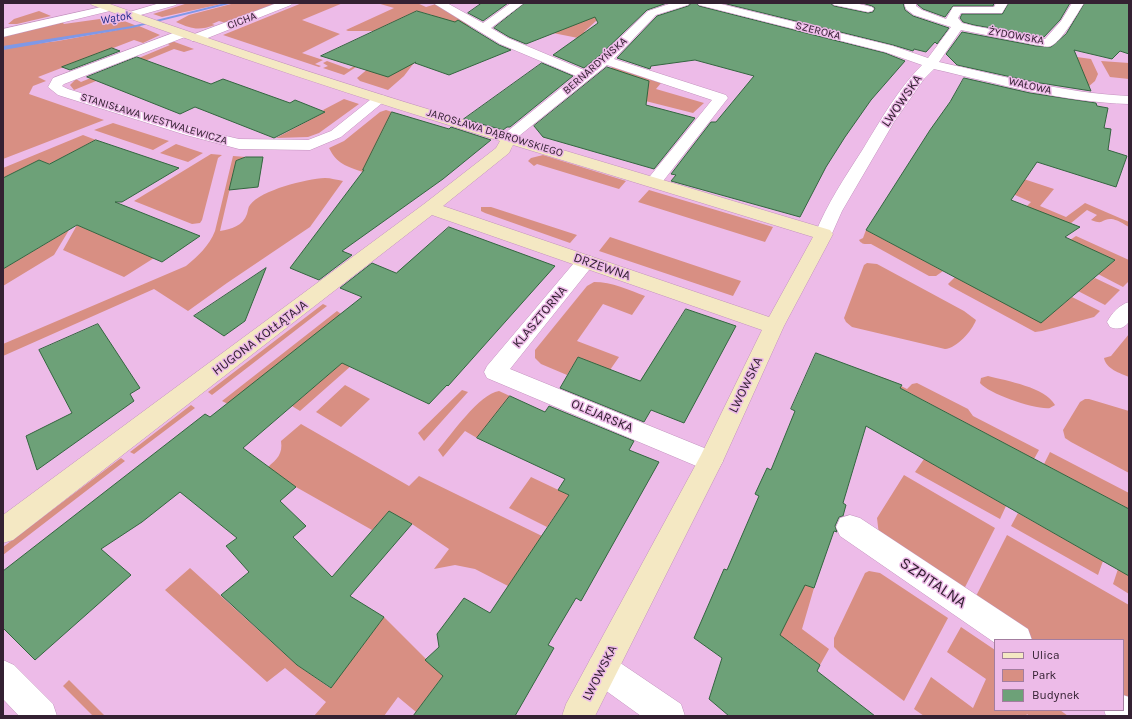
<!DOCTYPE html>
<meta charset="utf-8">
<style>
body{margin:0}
#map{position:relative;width:1132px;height:719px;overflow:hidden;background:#edbbe8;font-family:Karla,sans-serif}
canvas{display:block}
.frame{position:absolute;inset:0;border:4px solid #342132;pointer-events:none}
.legend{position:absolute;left:994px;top:639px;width:130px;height:72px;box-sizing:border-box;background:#edbbe8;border:1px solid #a37d9f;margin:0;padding:5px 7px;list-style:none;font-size:12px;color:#342132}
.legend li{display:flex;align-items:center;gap:8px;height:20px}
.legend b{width:20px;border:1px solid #a37d9f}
</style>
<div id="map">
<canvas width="1132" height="719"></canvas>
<div class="frame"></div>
<ul class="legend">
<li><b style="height:5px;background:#f4e8c3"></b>Ulica</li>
<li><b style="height:11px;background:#d88f83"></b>Park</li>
<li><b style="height:11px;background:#6da178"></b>Budynek</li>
</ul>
</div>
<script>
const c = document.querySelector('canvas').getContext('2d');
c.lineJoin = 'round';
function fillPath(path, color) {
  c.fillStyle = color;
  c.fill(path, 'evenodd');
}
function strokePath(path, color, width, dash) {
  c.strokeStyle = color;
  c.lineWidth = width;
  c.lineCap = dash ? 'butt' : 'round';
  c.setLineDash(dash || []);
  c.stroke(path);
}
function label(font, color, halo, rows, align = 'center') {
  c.font = font + ' Karla,sans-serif';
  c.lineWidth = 3;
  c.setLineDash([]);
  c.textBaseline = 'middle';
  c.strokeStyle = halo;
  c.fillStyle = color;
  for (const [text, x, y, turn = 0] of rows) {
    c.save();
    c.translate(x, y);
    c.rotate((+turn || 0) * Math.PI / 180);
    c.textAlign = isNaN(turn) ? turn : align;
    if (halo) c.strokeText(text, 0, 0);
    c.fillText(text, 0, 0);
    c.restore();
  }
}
const green = new Path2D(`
 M 188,3 L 226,3 L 162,17 L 153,14 Z
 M 235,3 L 278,3 L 226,23 L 219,21 L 212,24 L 215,25 C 198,31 192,29 176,22 L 189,15 Z
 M 302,3 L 343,3 L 302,20 L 340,34 L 302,53 L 323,60 L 315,64 L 321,66 L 319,67 L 223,35 Z
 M 377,3 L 417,3 L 426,7 L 436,4 L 472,27 L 461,24 L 420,55 L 404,76 L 388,90 L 360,81 L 357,78 L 432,15 L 417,11 L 374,31 L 348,31 L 346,30 L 394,8 Z
 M 608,10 L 584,32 L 589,33 L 583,39 L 553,33 Z
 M 39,11 L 51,16 L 17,24 L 8,24 L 14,19 Z
 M 114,17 L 137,26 L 3,47 L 3,35 L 62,22 L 64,24 Z
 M 139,26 L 160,35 L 143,43 L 134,40 L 38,77 L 46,81 L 33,86 L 29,94 L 104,120 L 3,159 L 3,48 L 58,41 Z
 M 172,41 L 194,49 L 184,52 L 174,49 L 74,90 L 70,85 L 76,79 L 81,82 L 170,45 L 165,43 Z
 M 374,55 L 344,75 L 323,68 L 328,66 L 323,63 L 327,61 L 349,69 Z
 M 1077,57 L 1091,59 L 1098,74 L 1095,81 L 1088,87 Z
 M 1101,61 L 1129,63 L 1129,79 L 1110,77 Z
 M 612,67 L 661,83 L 656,89 L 704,103 L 693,113 L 590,87 Z
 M 344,99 L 359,104 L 319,133 L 308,137 L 276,138 L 325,112 L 323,110 Z
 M 386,110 L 392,112 L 363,172 C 346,166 337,164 329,148 L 344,141 L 380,112 Z
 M 113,123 L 169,141 L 153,150 L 94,130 Z
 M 83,135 L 96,140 L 49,164 L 39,160 L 3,178 L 3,168 Z
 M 176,144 L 203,153 L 188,162 L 160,153 Z
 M 211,154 L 222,155 L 218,158 L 202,220 L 200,223 L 192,224 L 134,201 Z
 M 543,155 L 626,181 L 619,189 L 537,164 L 534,166 L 528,161 L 531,158 Z
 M 233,156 L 246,157 L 236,162 L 220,231 C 231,229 243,226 247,214 C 248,211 248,207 250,205 C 261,190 306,179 325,178 C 331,178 337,180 343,181 L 310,227 L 227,283 L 188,311 L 154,289 L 3,356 L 3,344 L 186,266 C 198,256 209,246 215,231 Z
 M 963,159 L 1054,189 L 1040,206 L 1066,217 L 1085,203 L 1129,222 L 1129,227 C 1124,224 1115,218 1110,219 C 1100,220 1104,225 1091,220 L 1097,215 L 1087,210 L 1065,228 L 1027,206 L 1031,202 L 958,170 Z
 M 649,190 L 773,227 L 765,242 L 638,202 Z
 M 481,207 L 491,207 L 577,235 L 570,243 L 485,213 L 481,211 Z
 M 77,225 L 154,258 L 124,277 L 63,250 Z
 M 69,230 L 54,255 L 3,286 L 3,269 Z
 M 866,230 L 943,271 L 936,276 L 929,276 L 871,244 C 866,244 862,245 859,240 L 863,238 Z
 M 1076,236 L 1129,260 L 1129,281 L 1123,287 L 1098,274 L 1115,260 L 1070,240 Z
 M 610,237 L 741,281 L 733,296 L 599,251 Z
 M 867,263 L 877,264 L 964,311 L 976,320 C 972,331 957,348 945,349 L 852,327 L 846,322 L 844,318 L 864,265 Z
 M 955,277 L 1041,322 L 1072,297 L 1100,311 L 1094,317 L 1042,331 L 1035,332 L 950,286 L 948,284 Z
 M 1095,278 L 1120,290 L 1105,305 L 1078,291 Z
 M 594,282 C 612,282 629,290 645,296 L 632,315 L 603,304 L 577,341 L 619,357 L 610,370 L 578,357 L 567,375 L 541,364 L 535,358 L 535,350 L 587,286 Z
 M 323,304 L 327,306 L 212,395 L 208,392 Z
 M 337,311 L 341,314 L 228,404 L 222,401 Z
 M 1129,334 L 1129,377 C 1120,373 1106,369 1104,358 L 1111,356 Z
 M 351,355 L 360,358 L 300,411 L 292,406 Z
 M 878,376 L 887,379 L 907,389 L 912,384 L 917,383 L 968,409 L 973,416 L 1039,450 L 1034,459 Z
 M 988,376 C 1007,381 1045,387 1055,405 C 1055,405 1050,408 1050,408 C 1036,410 989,394 980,383 L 981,378 Z
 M 345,385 L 370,399 L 341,427 L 316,412 Z
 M 462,390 L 468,392 L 424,441 L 418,433 Z
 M 499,391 L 510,396 L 477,438 L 465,431 L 443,457 L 438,450 C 452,434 479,394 499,391 Z
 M 1085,399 L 1089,399 L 1129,411 L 1129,473 L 1071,442 L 1065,438 L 1063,430 L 1080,402 Z
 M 191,405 L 195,408 L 134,454 L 130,452 Z
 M 301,424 L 409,486 L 419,476 L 542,536 L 508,586 L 475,569 L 455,565 L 434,569 L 449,549 L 412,524 L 389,511 L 372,530 L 296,487 L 268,467 C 277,459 283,454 281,441 Z
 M 1050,452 L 1129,493 L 1129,509 L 1044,464 Z
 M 121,458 L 125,461 L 3,555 L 3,547 Z
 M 924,459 L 1006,506 L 1000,519 L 915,472 Z
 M 904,475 L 995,528 L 960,597 L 879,535 L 877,518 Z
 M 531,477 L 569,495 L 547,527 L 509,508 Z
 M 1018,513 L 1103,561 L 1098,575 L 1011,526 Z
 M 1007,535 L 1129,605 L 1129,705 L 1123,701 L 1123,640 L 1027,640 L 972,604 Z
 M 190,568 L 297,665 L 330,688 L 384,617 L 443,676 L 416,712 L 398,697 L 384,716 L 314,716 L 326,702 L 285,668 L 267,682 L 165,590 Z
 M 1118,569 L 1129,575 L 1129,594 L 1113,584 Z
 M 869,571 L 880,573 L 948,618 L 904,701 L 840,653 L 834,647 L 834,638 L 865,573 Z
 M 803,584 L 814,588 L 802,629 L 829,649 L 820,665 L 793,644 L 780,662 L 774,619 Z
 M 961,627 L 995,650 L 995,710 L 1060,710 L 1068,716 L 1029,716 L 1027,714 L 1026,716 L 924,716 L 914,709 L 931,677 L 973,708 L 986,679 L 947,652 Z
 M 69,680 L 105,716 L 93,716 L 63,686 Z`);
const stream = new Path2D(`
 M 225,3 L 233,3 L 132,28 L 3,50 L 3,46 L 132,26 Z`);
const building = new Path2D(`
 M 482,3 L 508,3 L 483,21 L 468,13 Z
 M 525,3 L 667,3 L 647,10 L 599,56 L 584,68 L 553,55 L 598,23 L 595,17 L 526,44 L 509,37 L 494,28 Z
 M 692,3 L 696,3 L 699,6 L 885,53 L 905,61 L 871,100 L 845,137 L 826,167 L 800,217 L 671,181 L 676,175 L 671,174 L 711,122 L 716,122 L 754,76 L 695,60 L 651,66 L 650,69 L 617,58 L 657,16 L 688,6 Z
 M 723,3 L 830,3 L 834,6 L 868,13 L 873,12 L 875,8 L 872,6 L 862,3 L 903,3 L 905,10 L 913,16 L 949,28 L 937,44 L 935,42 L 926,52 L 914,49 L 913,51 L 893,45 Z
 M 918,3 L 994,3 L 993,6 L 953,6 L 945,17 L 923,9 L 918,5 Z
 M 1009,3 L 1070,3 L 1060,20 L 1044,37 L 974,25 L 963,22 L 960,18 L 962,14 L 1002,14 Z
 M 1085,3 L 1129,3 L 1129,54 L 1120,51 L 1112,59 L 1074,50 L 1091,91 L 1034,82 L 957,65 L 946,54 L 962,32 L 1036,46 L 1051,47 L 1066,34 Z
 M 417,11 L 455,22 L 458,20 L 499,45 L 511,50 L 449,75 L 415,63 L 416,62 L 388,77 L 321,56 Z
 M 112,48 L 120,51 L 70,70 L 62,67 Z
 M 137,57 L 211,84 L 223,79 L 290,103 L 295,100 L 325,112 L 274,138 L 195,107 L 180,114 L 87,77 Z
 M 542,63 L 573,76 L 510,127 L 507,127 L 503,130 L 464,119 Z
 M 607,67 L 649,81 L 646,105 L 695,118 L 654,169 L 543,137 L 534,126 Z
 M 964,78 L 1030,93 L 1096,103 L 1097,106 L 1108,108 L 1104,128 L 1111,129 L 1108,150 L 1127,156 L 1116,187 L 1037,162 L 1011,200 L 1080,227 L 1065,237 L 1115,260 L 1041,323 L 866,230 L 930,130 L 950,102 Z
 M 392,112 L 449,129 L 451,127 L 491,140 L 443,179 L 342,251 L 352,255 L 319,280 L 290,268 L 364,170 L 363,170 Z
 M 96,140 L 179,168 L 122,202 L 115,202 L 200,236 L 162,262 L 77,225 L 3,269 L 3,178 L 39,160 L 49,164 Z
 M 246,157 L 263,157 L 258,187 L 229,190 L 236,161 Z
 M 449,227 L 555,266 L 448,386 L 447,385 L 429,404 L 342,363 L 243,448 L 296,487 L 280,501 L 306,526 L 293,537 L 332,577 L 389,511 L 412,524 L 350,596 L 384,617 L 331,688 L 297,665 L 221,595 L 249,572 L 226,546 L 237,538 L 180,492 L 142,522 L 101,549 L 131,575 L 35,660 L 3,628 L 3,571 L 205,414 L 210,417 L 362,297 L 340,288 L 372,263 L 396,273 Z
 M 266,268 L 245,321 L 224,336 L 194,316 Z
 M 686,309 L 736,326 L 684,423 L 651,410 L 644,422 L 560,388 L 578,357 L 640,381 Z
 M 98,324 L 140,388 L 130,394 L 134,401 L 37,470 L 26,436 L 72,413 L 39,350 Z
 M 816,353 L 902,385 L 900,388 L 1129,509 L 1129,576 L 866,426 L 843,503 L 846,505 L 843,516 L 839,517 L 835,526 L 837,532 L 834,531 L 814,588 L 805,585 L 780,635 L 820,665 L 817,671 L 875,716 L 729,716 L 709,699 L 722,658 L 694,638 L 724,569 L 727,570 L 759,496 L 755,494 L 767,468 L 771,470 L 795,411 L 791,409 Z
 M 510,396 L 545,412 L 549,406 L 634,441 L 629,450 L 659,462 L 581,601 L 576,598 L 548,645 L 554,648 L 515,716 L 413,716 L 443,676 L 425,660 L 439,647 L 437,634 L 464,598 L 490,613 L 569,495 L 558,490 L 565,479 L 477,438 Z`);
const street = new Path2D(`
 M 160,3 L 178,3 L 176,5 L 130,18 L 126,17 L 124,15 L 126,13 Z
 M 277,3 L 293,3 L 291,5 L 200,41 L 192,41 L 190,38 L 192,35 Z
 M 433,3 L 447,3 L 483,23 L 511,3 L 524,3 L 491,28 L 508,38 L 584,70 L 600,57 L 648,11 L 672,3 L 690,3 L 688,5 L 656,15 L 614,59 L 726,95 L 728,98 L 660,185 L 654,186 L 648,185 L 646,181 L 712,100 L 607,65 L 514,140 L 509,142 L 504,140 L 501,137 L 504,134 L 576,76 L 500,44 Z
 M 697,3 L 717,3 L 893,46 L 928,58 L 951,27 L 914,15 L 906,9 L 904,3 L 916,3 L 916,6 L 922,10 L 946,19 L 953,7 L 994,7 L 996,3 L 1008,3 L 1002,13 L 961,13 L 958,18 L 962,23 L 974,26 L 1045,39 L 1061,21 L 1072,3 L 1084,3 C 1077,14 1062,41 1051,46 C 1047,48 1040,45 1036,45 L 961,30 L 939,62 C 1002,76 1064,93 1129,96 L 1129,104 C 1062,102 999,84 934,69 L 924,79 L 894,122 L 842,211 L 830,238 L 824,240 L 818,238 L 815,234 C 827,204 845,177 863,149 C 880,121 898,89 922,65 L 885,52 L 699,5 Z
 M 832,3 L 855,3 L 872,7 L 874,9 L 872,11 L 868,12 L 834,5 Z
 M 110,5 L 114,6 L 116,8 L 114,10 L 3,37 L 3,29 Z
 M 181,30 L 185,31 L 187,34 L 185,37 L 64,84 L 62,86 L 68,89 L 196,129 L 239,139 L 308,140 L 331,131 L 375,96 L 380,95 L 385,96 L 387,99 L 341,137 L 310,150 L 239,149 L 186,135 L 58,95 L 48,87 L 53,78 Z
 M 586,255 L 593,257 L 596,261 L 593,265 L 510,369 L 719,454 L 723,461 L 719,468 L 710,471 L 701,468 L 487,378 L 484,372 L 487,366 L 579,257 Z
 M 1129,302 L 1129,322 C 1123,329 1118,330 1110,327 L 1107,322 C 1112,313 1119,305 1129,302 Z
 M 850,515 L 860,518 L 1028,629 L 1032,640 L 995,640 L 995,643 L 840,536 L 836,527 L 840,518 Z
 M 602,653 L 613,658 L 681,704 L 685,716 L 641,716 L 591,680 L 586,669 L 591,658 Z
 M 3,660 L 14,665 L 53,704 L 57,716 L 19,716 L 3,699 Z
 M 1123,695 L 1129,697 L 1129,716 L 1106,716 L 1104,710 L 1123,710 Z`);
const secondary = new Path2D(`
 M 90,3 L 107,3 C 239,50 372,93 507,133 L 514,134 L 516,136 L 830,230 L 833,234 L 784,326 L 723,461 L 595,716 L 562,716 L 566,704 L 701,455 L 762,330 L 432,215 L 13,540 L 3,543 L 3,515 L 424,204 L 496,148 L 500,141 C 363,99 227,54 92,5 ZM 513,145 L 813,237 L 769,317 L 443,206 L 509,153 Z`);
const farStreetnames = [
 ["CICHA",242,21,-21],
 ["SZEROKA",818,31,14],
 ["ŻYDOWSKA",1016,36,10],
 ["BERNARDYŃSKA",595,66,-41],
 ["WAŁOWA",1030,86,13],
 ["STANISŁAWA WESTWALEWICZA",154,119,17],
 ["JAROSŁAWA DĄBROWSKIEGO",495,133,17]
];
const farWaternames = [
 ["Wątok",116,18,-10]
];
const streetNames = [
 ["LWOWSKA",902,101,-55],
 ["DRZEWNA",602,267,19],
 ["KLASZTORNA",540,317,-50],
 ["HUGONA KOŁŁĄTAJA",260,338,-37],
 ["LWOWSKA",746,385,-64],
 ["OLEJARSKA",602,416,23],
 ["LWOWSKA",600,673,-63]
];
const nearStreetnames = [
 ["SZPITALNA",933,583,34]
];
fillPath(green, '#d88f83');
fillPath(stream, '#7f98e7');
fillPath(building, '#6da178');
strokePath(building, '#33653f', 1);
strokePath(street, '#c292bd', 1);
strokePath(secondary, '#c292bd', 1);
fillPath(street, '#fff');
fillPath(secondary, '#f4e8c3');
label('11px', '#342132', '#edbbe8', farStreetnames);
label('italic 12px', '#212e89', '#edbbe8', farWaternames);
label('13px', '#342132', '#edbbe8', streetNames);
label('16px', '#342132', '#edbbe8', nearStreetnames);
</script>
